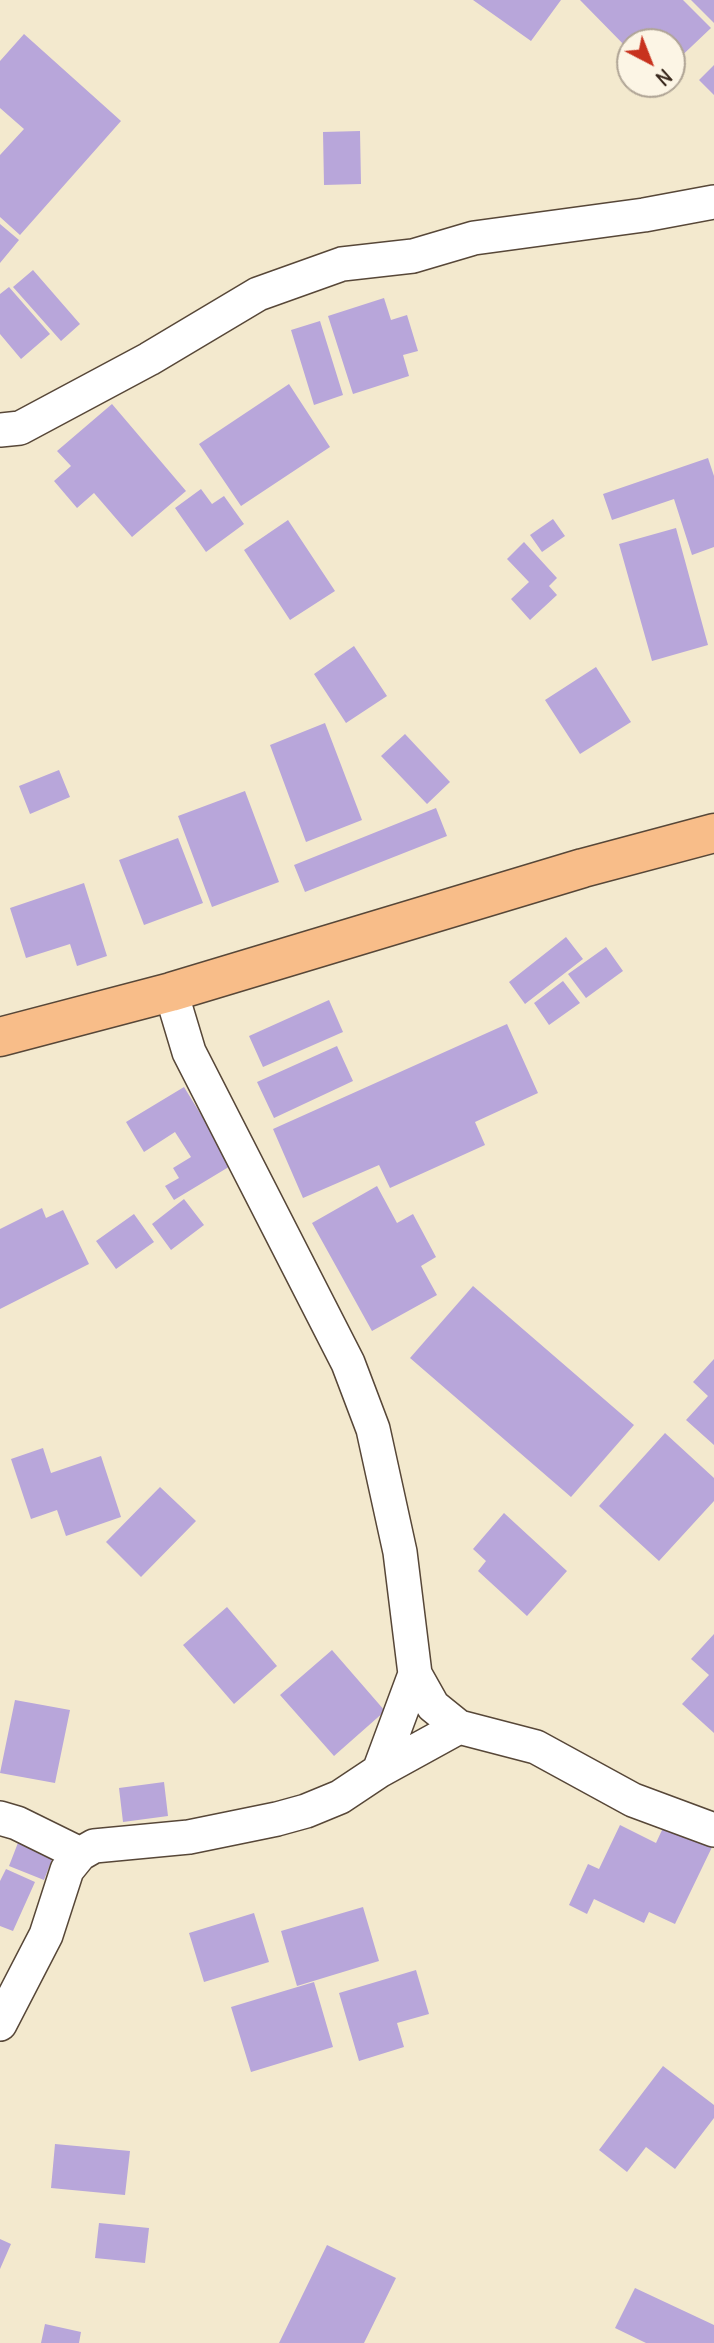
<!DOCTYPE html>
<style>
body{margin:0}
#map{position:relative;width:714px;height:2343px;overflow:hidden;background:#f3e9ce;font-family:Delius,sans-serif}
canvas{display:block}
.north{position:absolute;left:616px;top:28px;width:70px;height:70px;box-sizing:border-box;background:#fcf5e5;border:2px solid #afa495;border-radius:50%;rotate:138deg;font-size:19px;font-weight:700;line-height:28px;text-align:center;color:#3b2a1e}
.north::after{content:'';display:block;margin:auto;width:24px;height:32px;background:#c8321e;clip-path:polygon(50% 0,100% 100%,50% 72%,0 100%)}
</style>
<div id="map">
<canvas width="714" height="2343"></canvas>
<div class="north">N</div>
</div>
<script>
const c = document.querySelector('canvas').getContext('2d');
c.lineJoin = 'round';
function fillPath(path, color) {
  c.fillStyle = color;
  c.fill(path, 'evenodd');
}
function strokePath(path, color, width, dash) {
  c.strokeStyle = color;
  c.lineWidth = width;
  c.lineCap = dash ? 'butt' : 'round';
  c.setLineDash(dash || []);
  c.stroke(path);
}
const building = new Path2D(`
 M 473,0 L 561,0 L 531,41 Z
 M 580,0 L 683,0 L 711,28 L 672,65 L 672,42 L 630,42 L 630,51 Z
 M 691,0 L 714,0 L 714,23 Z
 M 24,34 L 121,121 L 20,235 L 0,217 L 0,155 L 24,129 L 0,108 L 0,61 Z
 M 714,65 L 714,95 L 699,80 Z
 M 360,131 L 361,184 L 324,185 L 323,132 Z
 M 0,224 L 19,240 L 0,263 Z
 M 33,270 L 80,324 L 61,341 L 13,287 Z
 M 9,287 L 50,334 L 21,359 L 0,334 L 0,294 Z
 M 384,298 L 391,320 L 407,315 L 418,351 L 403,355 L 409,376 L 353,394 L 328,316 Z
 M 320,321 L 343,395 L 314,405 L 291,330 Z
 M 289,384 L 330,447 L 241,506 L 199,444 Z
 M 112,404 L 186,491 L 132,537 L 94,493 L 77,508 L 54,481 L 71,466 L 57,451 Z
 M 708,458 L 714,476 L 714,547 L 692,555 L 674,499 L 612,520 L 603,494 Z
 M 201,489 L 212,504 L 224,496 L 244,524 L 206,552 L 175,508 Z
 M 553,519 L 565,536 L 542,552 L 530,535 Z
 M 288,520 L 335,591 L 290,620 L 244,550 Z
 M 676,528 L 708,645 L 652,661 L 619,544 Z
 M 524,542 L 557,578 L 549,586 L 557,595 L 530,620 L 511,599 L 529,582 L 507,559 Z
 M 354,646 L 387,696 L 346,723 L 314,674 Z
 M 596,667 L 631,722 L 580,754 L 545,700 Z
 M 325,723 L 362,820 L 306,842 L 270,745 Z
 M 405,734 L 450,782 L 427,804 L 381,756 Z
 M 59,770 L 70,797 L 30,814 L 19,786 Z
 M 245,791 L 279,882 L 212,907 L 178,816 Z
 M 436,808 L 447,836 L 305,892 L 294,865 Z
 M 178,838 L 203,903 L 144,925 L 119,860 Z
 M 84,883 L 107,956 L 77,966 L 70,944 L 26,958 L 10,908 Z
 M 566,937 L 583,959 L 525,1004 L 509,982 Z
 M 606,947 L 623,971 L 586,998 L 568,974 Z
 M 563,981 L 580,1003 L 549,1025 L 534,1003 Z
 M 329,1000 L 343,1032 L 263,1067 L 249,1036 Z
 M 507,1024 L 538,1093 L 475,1122 L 485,1145 L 390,1188 L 379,1165 L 303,1198 L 273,1129 Z
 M 337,1046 L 353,1081 L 274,1118 L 257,1082 Z
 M 184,1087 L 232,1165 L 174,1200 L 165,1186 L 179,1178 L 173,1168 L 191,1157 L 175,1132 L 144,1152 L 126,1122 Z
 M 377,1186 L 397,1223 L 413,1214 L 436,1257 L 421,1266 L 437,1295 L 372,1331 L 312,1223 Z
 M 184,1199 L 204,1225 L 171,1250 L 152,1224 Z
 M 42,1208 L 46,1218 L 63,1210 L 89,1264 L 0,1309 L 0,1229 Z
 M 134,1214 L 154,1242 L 116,1269 L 96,1241 Z
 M 473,1286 L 634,1425 L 571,1497 L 410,1358 Z
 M 714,1359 L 714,1445 L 686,1420 L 708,1396 L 693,1382 Z
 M 665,1433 L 714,1478 L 714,1501 L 659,1561 L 599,1506 Z
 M 43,1448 L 51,1473 L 101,1456 L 121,1517 L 66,1536 L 57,1510 L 31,1519 L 11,1459 Z
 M 160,1487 L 196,1521 L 141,1577 L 106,1542 Z
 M 504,1513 L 567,1571 L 527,1616 L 478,1571 L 486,1561 L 473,1549 Z
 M 227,1607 L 277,1666 L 234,1704 L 183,1645 Z
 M 714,1634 L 714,1733 L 682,1704 L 709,1675 L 691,1659 Z
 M 332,1650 L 385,1711 L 334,1756 L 280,1695 Z
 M 15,1700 L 70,1710 L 55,1783 L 0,1773 Z
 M 164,1782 L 168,1816 L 123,1822 L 119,1788 Z
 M 669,1815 L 714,1843 L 675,1924 L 649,1912 L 644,1923 L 594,1899 L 587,1914 L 569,1905 L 588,1864 L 599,1869 L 620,1825 L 656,1843 Z
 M 21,1835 L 56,1849 L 44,1880 L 9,1866 Z
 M 6,1869 L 35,1882 L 13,1931 L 0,1926 L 0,1881 Z
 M 363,1907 L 379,1961 L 297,1986 L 281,1931 Z
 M 254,1913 L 269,1962 L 204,1982 L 189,1933 Z
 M 416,1970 L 429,2014 L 397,2023 L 404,2047 L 359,2061 L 339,1993 Z
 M 314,1982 L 333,2047 L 251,2072 L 231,2007 Z
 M 663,2066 L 714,2105 L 714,2118 L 675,2169 L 646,2147 L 627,2172 L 599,2150 Z
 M 55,2144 L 130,2151 L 125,2195 L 51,2188 Z
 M 99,2223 L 149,2228 L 145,2263 L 95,2258 Z
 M 0,2239 L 11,2244 L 0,2269 Z
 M 327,2245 L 396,2278 L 364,2343 L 279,2343 Z
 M 635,2288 L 714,2325 L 714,2343 L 646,2343 L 615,2328 Z
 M 45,2324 L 81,2332 L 79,2343 L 41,2343 Z`);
const minor = new Path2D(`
 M 0,430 L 20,428 L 149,359 L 258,294 L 342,264 L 413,256 L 474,238 L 644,215 L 714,202
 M 171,992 L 189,1052 L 348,1363 L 373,1429 L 400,1552 L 415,1674 L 433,1706 L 459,1727 L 536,1747 L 633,1800 L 714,1830
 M 379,1771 L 415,1674
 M 0,1818 L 17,1823 L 80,1854
 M 0,2024 L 46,1935 L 67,1870 L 80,1854 L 94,1846 L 189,1837 L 277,1819 L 306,1811 L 340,1797 L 379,1771 L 459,1727`);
const primary = new Path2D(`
 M 0,1037 L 171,992 L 583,868 L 714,833`);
fillPath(building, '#b8a6da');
strokePath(minor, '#574738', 36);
strokePath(primary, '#574738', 41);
strokePath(minor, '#fff', 33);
strokePath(primary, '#f8bd89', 38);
</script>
